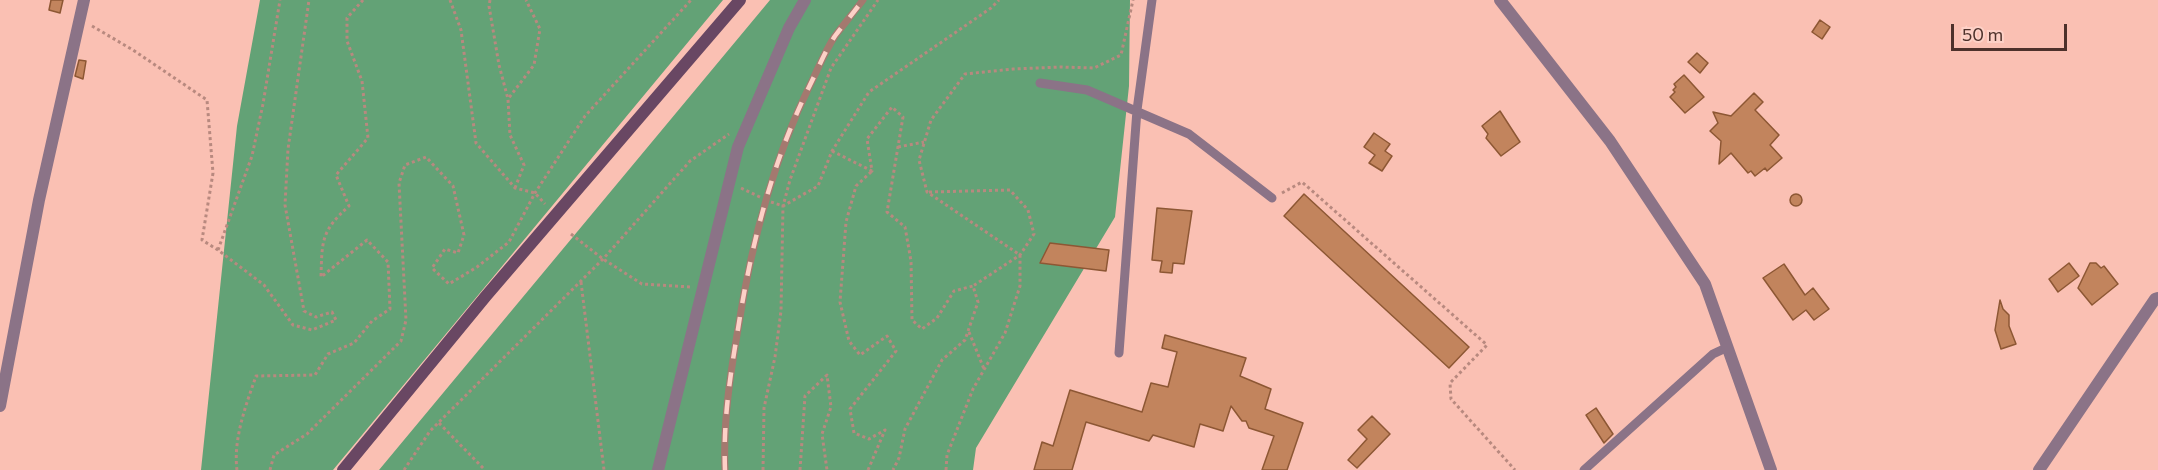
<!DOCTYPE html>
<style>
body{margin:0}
#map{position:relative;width:2158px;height:470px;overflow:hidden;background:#fac0b3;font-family:Commissioner,sans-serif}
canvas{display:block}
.scale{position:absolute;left:1951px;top:24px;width:116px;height:27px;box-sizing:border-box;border:3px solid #4d312b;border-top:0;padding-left:8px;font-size:18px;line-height:21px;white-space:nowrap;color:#4d312b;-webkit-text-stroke:4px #fdd1c7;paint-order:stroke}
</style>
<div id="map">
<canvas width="2158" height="470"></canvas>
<div class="scale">50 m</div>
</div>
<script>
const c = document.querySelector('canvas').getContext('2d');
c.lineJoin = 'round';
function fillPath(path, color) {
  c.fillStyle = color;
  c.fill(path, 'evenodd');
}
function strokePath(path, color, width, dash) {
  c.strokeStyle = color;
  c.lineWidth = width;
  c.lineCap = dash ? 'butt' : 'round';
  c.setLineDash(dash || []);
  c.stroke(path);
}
const forest = new Path2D(`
 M 260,0 L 723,0 L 333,470 L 201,470 L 237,126 Z
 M 770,0 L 1130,0 L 1129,86 L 1115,217 L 976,448 L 973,470 L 379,470 Z`);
const building = new Path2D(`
 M 51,0 L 63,0 L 60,13 L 49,10 Z
 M 1820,20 L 1830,27 L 1822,39 L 1812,32 Z
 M 1697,53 L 1708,63 L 1700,73 L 1688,62 Z
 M 79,60 L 86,61 L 83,79 L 75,76 Z
 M 1684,75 L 1704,97 L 1685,113 L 1670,97 L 1675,92 L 1673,90 L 1676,87 L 1674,84 Z
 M 1754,93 L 1763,102 L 1755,110 L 1779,135 L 1770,145 L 1782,158 L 1767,171 L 1765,168 L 1755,176 L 1751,171 L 1748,173 L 1731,153 L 1719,164 L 1721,141 L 1710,131 L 1718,123 L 1713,112 L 1731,116 Z
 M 1500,111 L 1520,142 L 1501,156 L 1486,138 L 1488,134 L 1482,126 Z
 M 1374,133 L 1390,144 L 1385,151 L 1392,156 L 1382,171 L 1369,163 L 1375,155 L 1364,147 Z
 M1790 200a6 6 0 1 1 12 0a6 6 0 1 1-12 0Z
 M 1304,194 L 1469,347 L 1449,368 L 1284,216 Z
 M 1157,208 L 1192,211 L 1184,264 L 1173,263 L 1172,273 L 1160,272 L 1162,261 L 1152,260 Z
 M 1050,243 L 1109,250 L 1106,271 L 1040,263 Z
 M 2069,263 L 2079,276 L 2058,292 L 2049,279 Z
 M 2090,263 L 2096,263 L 2101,268 L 2104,266 L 2118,284 L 2092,305 L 2078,288 Z
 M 1784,264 L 1805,295 L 1813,288 L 1829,309 L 1814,320 L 1806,310 L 1793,320 L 1763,278 Z
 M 2000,300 L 2003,309 L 2009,315 L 2009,326 L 2016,344 L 2001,349 L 1995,330 Z
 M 1165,335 L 1246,358 L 1240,376 L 1271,389 L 1265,409 L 1303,423 L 1287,470 L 1262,470 L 1274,436 L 1249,428 L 1246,421 L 1242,421 L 1231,406 L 1223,431 L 1200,424 L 1194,447 L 1153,435 L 1149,441 L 1086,422 L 1072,470 L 1034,470 L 1042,442 L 1053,446 L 1070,390 L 1142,412 L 1151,383 L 1168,387 L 1177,352 L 1162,348 Z
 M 1596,408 L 1613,434 L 1604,443 L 1586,415 Z
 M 1372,416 L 1390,434 L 1357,468 L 1348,460 L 1367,439 L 1358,430 Z`);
const path = new Path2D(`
 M 450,0 L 461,30 L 476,143 L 515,188 L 535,193 L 545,204
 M 490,0 L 489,6 L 499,65 L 508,99
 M 92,26 L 133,50 L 207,100 L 213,173 L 202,240 L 218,250 L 264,285 L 293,325 L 312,330 L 336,320 L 332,312 L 316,317 L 304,311 L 285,205 L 288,149 L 309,0
 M 898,147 L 924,142
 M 832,151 L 872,171 L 867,139 L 892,107 L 903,117 L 887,212 L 905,227 L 911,261 L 912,320 L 922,329 L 937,318 L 954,291 L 973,286 L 978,302 L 965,340 L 942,360 L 905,429 L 899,458 L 893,470
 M 515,188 L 524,165 L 510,135 L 508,99 L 534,65 L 540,29 L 526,0
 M 741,188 L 762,198
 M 929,192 L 1010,190 L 1028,210 L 1034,234 L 1020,255 L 973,286
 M 1282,193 L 1302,182 L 1487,345 L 1450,383 L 1451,399 L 1515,470
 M 771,202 L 783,206 L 818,186 L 832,151 L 869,92 L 991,8 L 999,0
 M 571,234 L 603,259 L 642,284 L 691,287
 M 218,250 L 252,156 L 263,104 L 280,0
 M 581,282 L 604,470
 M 969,332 L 984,369
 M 439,423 L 485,470
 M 237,470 C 233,439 246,405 256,376 L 315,375 L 328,354 L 354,343 L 372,321 L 390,309 L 388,262 L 367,240 L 321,277 C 322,241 321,231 349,206 L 336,175 L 368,138 L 362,81 L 347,41 L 347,18 L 363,0
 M 270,470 L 274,455 L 307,434 L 401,341 L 406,320 L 399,183 L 405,165 L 426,157 L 453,186 L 464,235 L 458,253 L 445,249 L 432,268 L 449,284 L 477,267 L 509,242 L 535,193 L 585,116 L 691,0
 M 404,470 L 430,431 L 603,259 L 690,161 L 729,134
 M 763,470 L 764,408 L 775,357 L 781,311 L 783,206 L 790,180 L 831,68 L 878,0
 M 800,470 L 805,396 L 827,375 L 831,407 L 822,434 L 827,470
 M 868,470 L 885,430 L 869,439 L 854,433 L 850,409 L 896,351 L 887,336 L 860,355 L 849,341 L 840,302 L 846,222 L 856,186 L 872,171
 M 946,470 L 947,455 L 973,389 L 1005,333 L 1020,286 L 1020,255 L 927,192 L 919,160 L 931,120 L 965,74 L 1013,69 L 1061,67 L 1094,68 L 1121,55 L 1133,0`);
const service = new Path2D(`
 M 1040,83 L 1087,90 L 1189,134 L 1272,198
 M 1119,353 L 1137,110 L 1152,0
 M 1584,470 L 1713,354 L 1728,347`);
const minor = new Path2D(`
 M 1500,0 L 1610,141 L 1705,284 L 1771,470
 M 0,406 L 39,200 L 84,0
 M 658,470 L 738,147 L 789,28 L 805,0
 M 2039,470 L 2155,299 L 2158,298`);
const secondary = new Path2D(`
 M 343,470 L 486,296 L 740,0`);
const rail = new Path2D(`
 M 725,470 C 723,422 730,376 738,329 C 751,245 772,162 810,85 C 818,69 825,51 835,36 C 844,24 854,12 863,0`);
fillPath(forest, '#63a276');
fillPath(building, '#c2845d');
strokePath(building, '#8d5734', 1.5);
strokePath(path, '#b8897f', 3, [3, 3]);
strokePath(service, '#8b7387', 9);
strokePath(minor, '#8b7387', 12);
strokePath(secondary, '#694763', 12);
strokePath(rail, '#a4796f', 7);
strokePath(rail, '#fdd1c7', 4.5, [14]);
</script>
